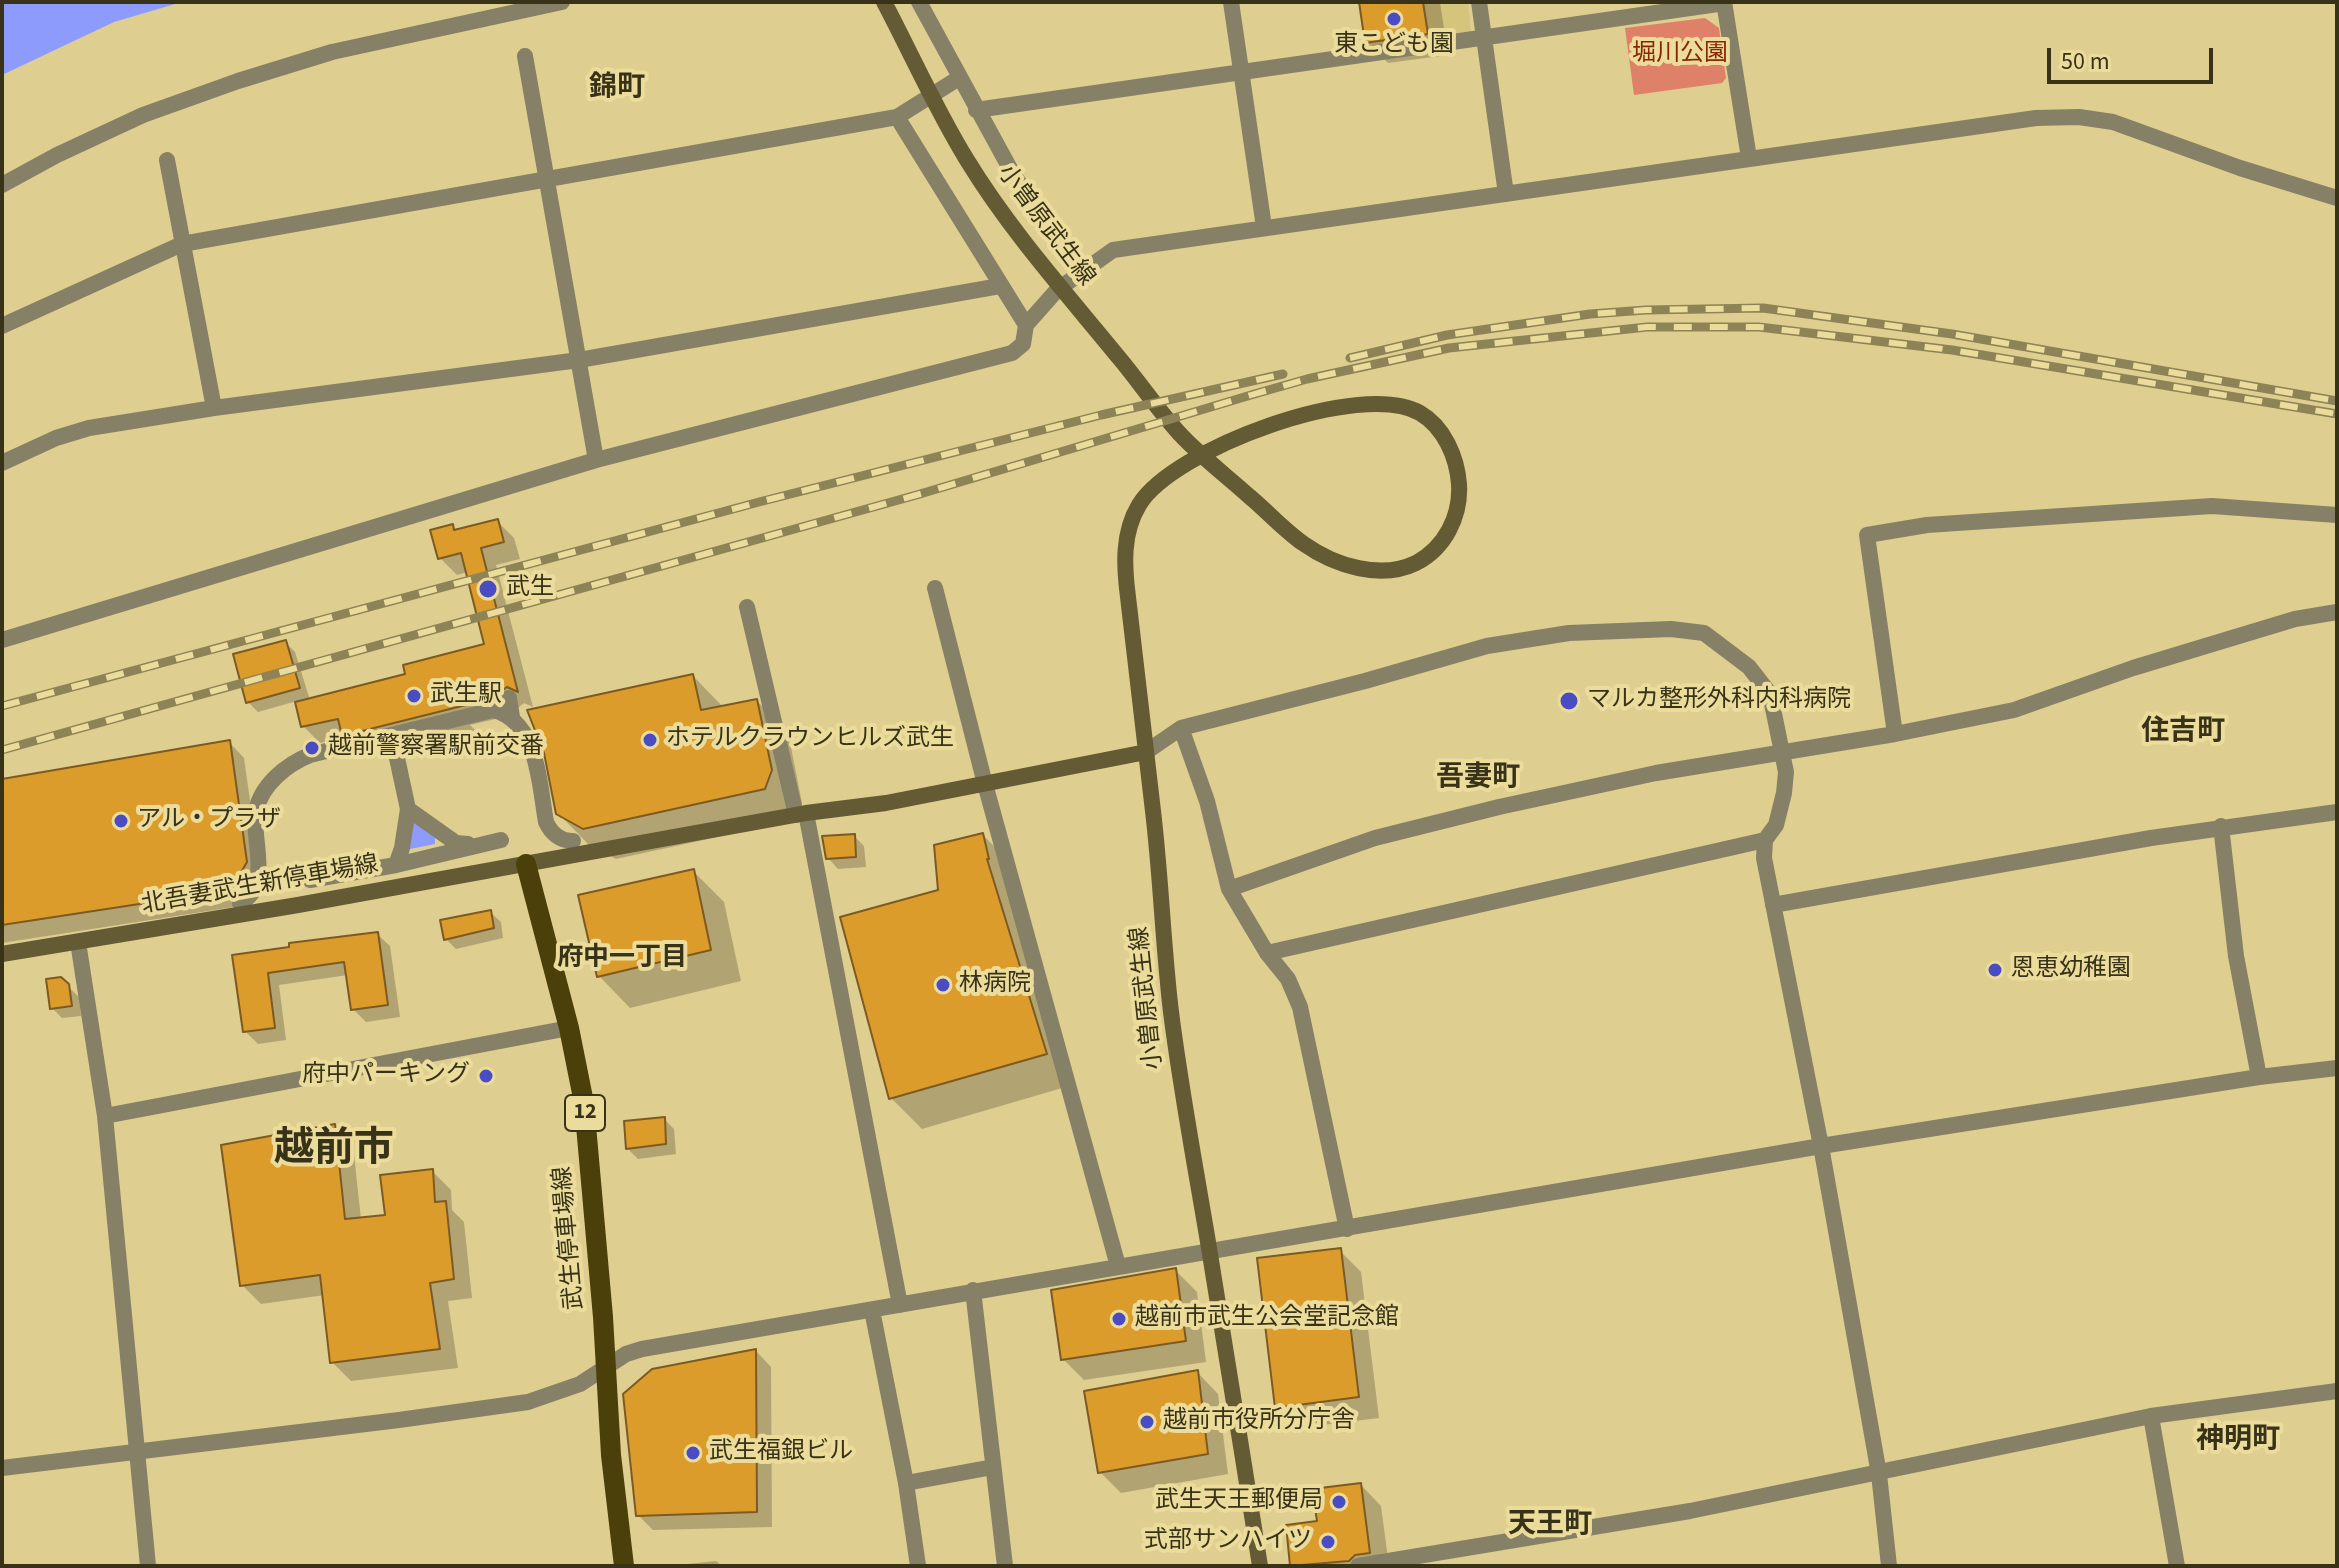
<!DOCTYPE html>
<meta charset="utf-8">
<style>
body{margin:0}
#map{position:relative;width:2339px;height:1568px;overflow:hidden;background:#dece8f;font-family:"Source Sans 3",sans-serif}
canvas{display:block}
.frame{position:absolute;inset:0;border:4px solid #383218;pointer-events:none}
.scale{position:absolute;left:2047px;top:48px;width:166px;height:36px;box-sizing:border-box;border:4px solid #383218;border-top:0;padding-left:10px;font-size:24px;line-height:28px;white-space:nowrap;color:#383218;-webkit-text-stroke:6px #ebdc9c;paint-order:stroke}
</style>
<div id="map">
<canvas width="2339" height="1568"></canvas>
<div class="frame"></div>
<div class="scale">50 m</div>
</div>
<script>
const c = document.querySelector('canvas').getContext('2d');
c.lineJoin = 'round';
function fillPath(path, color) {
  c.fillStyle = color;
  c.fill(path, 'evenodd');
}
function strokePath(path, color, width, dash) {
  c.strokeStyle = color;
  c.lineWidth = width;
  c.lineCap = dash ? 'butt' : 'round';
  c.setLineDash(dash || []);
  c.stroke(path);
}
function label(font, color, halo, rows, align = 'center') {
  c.font = font + ' "Source Sans 3","Noto Sans JP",sans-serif';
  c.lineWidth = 8;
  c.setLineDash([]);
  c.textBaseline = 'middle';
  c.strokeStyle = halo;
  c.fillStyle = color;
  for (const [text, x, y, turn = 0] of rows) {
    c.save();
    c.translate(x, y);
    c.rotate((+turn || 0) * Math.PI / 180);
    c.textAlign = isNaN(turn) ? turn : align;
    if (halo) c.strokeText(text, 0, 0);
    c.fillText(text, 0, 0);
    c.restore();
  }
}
const built = new Path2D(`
 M 1359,2 L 1468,2 L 1471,32 L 1366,46 Z`);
const green = new Path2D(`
 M 1705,18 L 1719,28 L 1726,78 L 1722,83 L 1634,95 L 1625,28 Z`);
const water = new Path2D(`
 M 2,2 L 182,2 L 114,22 L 2,75 Z
 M 410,818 L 435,837 L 435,844 L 410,849 Z`);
const shadow = new Path2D(`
 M 1361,2 L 1440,2 L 1448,55 L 1388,63 L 1367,42 Z
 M 497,521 L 514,538 L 520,559 L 496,565 L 533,707 L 524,703 L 508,716 L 470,725 L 494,749 L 466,756 L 444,731 L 361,752 L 346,737 L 320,743 L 303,726 L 297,701 L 258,712 L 248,702 L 285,642 L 295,652 L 310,700 L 407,675 L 487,646 L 468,572 L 457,575 L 440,558 L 452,526 L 457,531 Z
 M 693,676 L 724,708 L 757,701 L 788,732 L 802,803 L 796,820 L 616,859 L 589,845 L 558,813 Z
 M 229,742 L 244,758 L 261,878 L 247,905 L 2,943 L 2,781 Z
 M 983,835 L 1013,866 L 1016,889 L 1076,1084 L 922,1129 L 891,1098 L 940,891 Z
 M 854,836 L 864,846 L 866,867 L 838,869 L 828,858 Z
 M 693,871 L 724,902 L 741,981 L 630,1008 L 599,976 Z
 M 490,912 L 501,922 L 503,938 L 456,949 L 446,939 Z
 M 377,934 L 390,946 L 400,1017 L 366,1022 L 353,1009 L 348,975 L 279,985 L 286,1040 L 258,1044 L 245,1031 L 235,957 Z
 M 60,979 L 79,997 L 81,1016 L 62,1018 L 52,1008 Z
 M 664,1119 L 674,1129 L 676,1154 L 638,1159 L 628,1149 Z
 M 334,1126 L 353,1145 L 361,1219 L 387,1217 L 432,1171 L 451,1190 L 452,1210 L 464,1222 L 472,1298 L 448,1301 L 458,1368 L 351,1381 L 332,1362 L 325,1295 L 261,1304 L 242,1285 Z
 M 1340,1251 L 1361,1272 L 1379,1418 L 1298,1428 L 1277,1407 Z
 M 1176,1271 L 1197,1292 L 1206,1362 L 1084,1380 L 1063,1359 Z
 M 756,1351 L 771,1367 L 772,1527 L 653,1530 L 638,1515 Z
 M 1197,1372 L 1218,1394 L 1228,1474 L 1121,1493 L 1100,1472 Z
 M 1361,1485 L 1381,1506 L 1389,1566 L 1292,1566 L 1288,1527 L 1319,1522 Z
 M 716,1561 L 722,1566 L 669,1566 Z`);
const building = new Path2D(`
 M 1359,2 L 1423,2 L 1428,34 L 1365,43 Z
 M 498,519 L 504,542 L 481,548 L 518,692 L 507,687 L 499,693 L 498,700 L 490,699 L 342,736 L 338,719 L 301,727 L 295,702 L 405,674 L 403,665 L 484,644 L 461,553 L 438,559 L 430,530 L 453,524 L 454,530 Z
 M 286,640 L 300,688 L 246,703 L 233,654 Z
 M 693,674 L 701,710 L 757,699 L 772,770 L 765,789 L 583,829 L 556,814 L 544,753 L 527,710 Z
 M 230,740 L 247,862 L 231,890 L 2,925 L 2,779 Z
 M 983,833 L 989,859 L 987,859 L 1047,1054 L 889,1099 L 840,917 L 938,890 L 934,845 Z
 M 855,834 L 856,857 L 826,859 L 822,836 Z
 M 694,869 L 711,950 L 597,977 L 578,895 Z
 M 491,910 L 494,928 L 444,940 L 440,920 Z
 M 378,932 L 388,1005 L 351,1010 L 344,962 L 268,973 L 275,1028 L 243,1032 L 232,955 L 289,947 L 289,943 Z
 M 61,977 L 69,984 L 72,1006 L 50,1009 L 46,979 Z
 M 665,1117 L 666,1144 L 626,1149 L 624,1121 Z
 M 335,1124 L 345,1219 L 385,1215 L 380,1175 L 433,1169 L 435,1202 L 446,1201 L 454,1279 L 430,1283 L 440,1349 L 330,1363 L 320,1275 L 240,1286 L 221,1145 Z
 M 1341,1248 L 1359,1397 L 1275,1408 L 1257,1258 Z
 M 1176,1268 L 1186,1341 L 1061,1360 L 1051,1290 Z
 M 756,1349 L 757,1512 L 636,1516 L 623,1394 L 652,1369 Z
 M 1198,1370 L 1208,1454 L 1098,1473 L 1084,1391 Z
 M 1361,1483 L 1370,1553 L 1355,1555 L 1349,1561 L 1290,1566 L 1286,1525 L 1317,1521 L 1312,1489 Z`);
const street = new Path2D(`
 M 919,2 L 1013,174 L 1081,274
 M 1231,2 L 1264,227
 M 1479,2 L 1506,194
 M 1724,2 L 1749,158
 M 525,56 L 596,460
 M 976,110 L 1725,3
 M 167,160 L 214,408
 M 2,185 L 57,155 L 143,115 L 238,81 L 332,52 L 562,2
 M 1026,325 L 1057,290 L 1113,250 L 2036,118 L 2079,117 L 2113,122 L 2240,168 L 2337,198
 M 2,326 L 182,244 L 897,117 L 959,78
 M 2,463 L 56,438 L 89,428 L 214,408 L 579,360 L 1000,286
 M 935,588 L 985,784 L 1118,1266
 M 747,607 L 796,815
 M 2,640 L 596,460 L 1012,353 L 1023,344 L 1026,325 L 897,117
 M 509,698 L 512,717
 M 1181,728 L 1207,801 L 1229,889 L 1267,953 L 1288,979 L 1300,1007 L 1347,1229
 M 1895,734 L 1867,535 L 1927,525 L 2212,506 L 2337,515
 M 392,735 L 408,809 L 402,848 L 396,865
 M 1146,752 L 1181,728 L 1365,681 L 1487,646 L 1569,633 L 1671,629 L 1704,633 L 1749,667 L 1770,694 L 1786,772 L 1784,793 L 1776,825 L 1765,840 L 1764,858 L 1821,1146 L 1879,1474 L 1889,1566
 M 408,809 L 456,843 L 468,844
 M 806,813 L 900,1305
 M 2221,826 L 2236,956 L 2259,1077
 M 310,880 L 396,865 L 501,840
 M 1229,889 L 1375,838 L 1499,807 L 1656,773 L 1895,734 L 2014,710 L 2133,668 L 2295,619 L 2337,612
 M 240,903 C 273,886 251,840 256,811 C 261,785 287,764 310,755 L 493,710 C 538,721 539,783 546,822 C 551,833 560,841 573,841
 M 1773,905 L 2151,838 L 2337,812
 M 78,942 L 105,1116 L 148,1566
 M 1267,953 L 1765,840
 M 105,1116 L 569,1028
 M 973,1290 L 1005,1566
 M 872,1310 L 906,1483 L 918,1566
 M 2151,1416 L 2177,1566
 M 2,1468 L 399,1420 L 528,1402 L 580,1384 L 626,1354 L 642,1349 L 1821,1146 L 2259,1077 L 2337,1068
 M 906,1483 L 993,1467
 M 1358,1566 L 1690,1511 L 2151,1416 L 2337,1391`);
const secondary = new Path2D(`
 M 884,2 C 912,55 936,110 967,160 C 1011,232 1067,294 1120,359 C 1140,383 1158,410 1179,433 C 1200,456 1227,476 1250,497 C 1268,512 1285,531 1304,544 C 1335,566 1381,580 1416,563 C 1445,548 1461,516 1459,484 C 1457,457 1444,427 1420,413 C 1361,379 1173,449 1139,505 C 1122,533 1124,566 1128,597 C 1136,668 1145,739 1153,811 C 1161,878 1163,945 1171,1012 C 1181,1091 1196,1170 1209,1248 C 1227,1354 1243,1460 1260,1566
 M 2,954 L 298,905 L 806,813 L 886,803 L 1146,752`);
const primary = new Path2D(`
 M 526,864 L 569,1028 L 584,1103 L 603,1317 L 611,1455 L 624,1566`);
const rail = new Path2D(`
 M 1350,358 L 1447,335 L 1590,314 L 1646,310 L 1763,308 L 1952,334 L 2337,401
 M 2,706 L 759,502 L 1101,415 L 1283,374
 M 2,750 L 920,494 L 1251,395 L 1307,379 L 1449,348 L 1647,327 L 1759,327 L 1952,350 L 2337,414`);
const markers = [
 [1394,19,8,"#494cc2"],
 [488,589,10,"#494cc2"],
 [414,696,8,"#494cc2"],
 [1569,701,10,"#494cc2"],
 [650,740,8,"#494cc2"],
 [312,748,8,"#494cc2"],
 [121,821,8,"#494cc2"],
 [1995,970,8,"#494cc2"],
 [943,985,8,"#494cc2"],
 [486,1076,8,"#494cc2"],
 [1119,1319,8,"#494cc2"],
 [1147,1422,8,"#494cc2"],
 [693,1453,8,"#494cc2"],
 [1339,1502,8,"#494cc2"],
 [1328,1542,8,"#494cc2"]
];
const shields = [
 [585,1113,40]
];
const shieldNames = [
 ["12",585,1113]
];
const poiNames = [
 ["東こども園",1394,46,"center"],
 ["武生",506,589],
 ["武生駅",430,696],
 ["マルカ整形外科内科病院",1587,701],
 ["ホテルクラウンヒルズ武生",666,740],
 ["越前警察署駅前交番",328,748],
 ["アル・プラザ",137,821],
 ["恩恵幼稚園",2011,970],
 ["林病院",959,985],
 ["府中パーキング",470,1076,"right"],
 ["越前市武生公会堂記念館",1135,1319],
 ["越前市役所分庁舎",1163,1422],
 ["武生福銀ビル",709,1453],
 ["武生天王郵便局",1323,1502,"right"],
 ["式部サンハイツ",1312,1542,"right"]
];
const parkNames = [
 ["堀川公園",1680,55]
];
const streetNames = [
 ["小曽原武生線",1045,226,53],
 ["北吾妻武生新停車場線",260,886,-10],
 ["小曽原武生線",1148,998,-96],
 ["武生停車場線",570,1238,-95]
];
const neighbourhoodNames = [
 ["府中一丁目",622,959]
];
const quarterNames = [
 ["錦町",617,89],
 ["住吉町",2183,733],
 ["吾妻町",1478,779],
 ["神明町",2238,1441],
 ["天王町",1550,1526]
];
const townNames = [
 ["越前市",334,1151]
];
fillPath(built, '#d5c47c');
fillPath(green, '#de8168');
fillPath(water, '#8d9bfc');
fillPath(shadow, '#0003');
fillPath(building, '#dc9c2b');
strokePath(building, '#7c5a24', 2);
strokePath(street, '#868067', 16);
strokePath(secondary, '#645b35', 16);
strokePath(primary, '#4c400a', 20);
strokePath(rail, '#8e8356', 9);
strokePath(rail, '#ebdc9c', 6, [18]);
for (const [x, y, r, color] of markers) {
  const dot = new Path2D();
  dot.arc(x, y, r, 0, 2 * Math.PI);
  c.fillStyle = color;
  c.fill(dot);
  strokePath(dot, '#ebdc9c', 3);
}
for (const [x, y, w] of shields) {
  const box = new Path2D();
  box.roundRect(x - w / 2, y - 18, w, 36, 6);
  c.fillStyle = '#ebdc9c';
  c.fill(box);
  strokePath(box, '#383218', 2);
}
label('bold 22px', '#383218', null, shieldNames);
label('24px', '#383218', '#ebdc9c', poiNames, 'left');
label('24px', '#882708', '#ebdc9c', parkNames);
label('24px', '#383218', '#ebdc9c', streetNames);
label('bold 26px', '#383218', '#ebdc9c', neighbourhoodNames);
label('bold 28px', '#383218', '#ebdc9c', quarterNames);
label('bold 40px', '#383218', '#ebdc9c', townNames);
</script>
